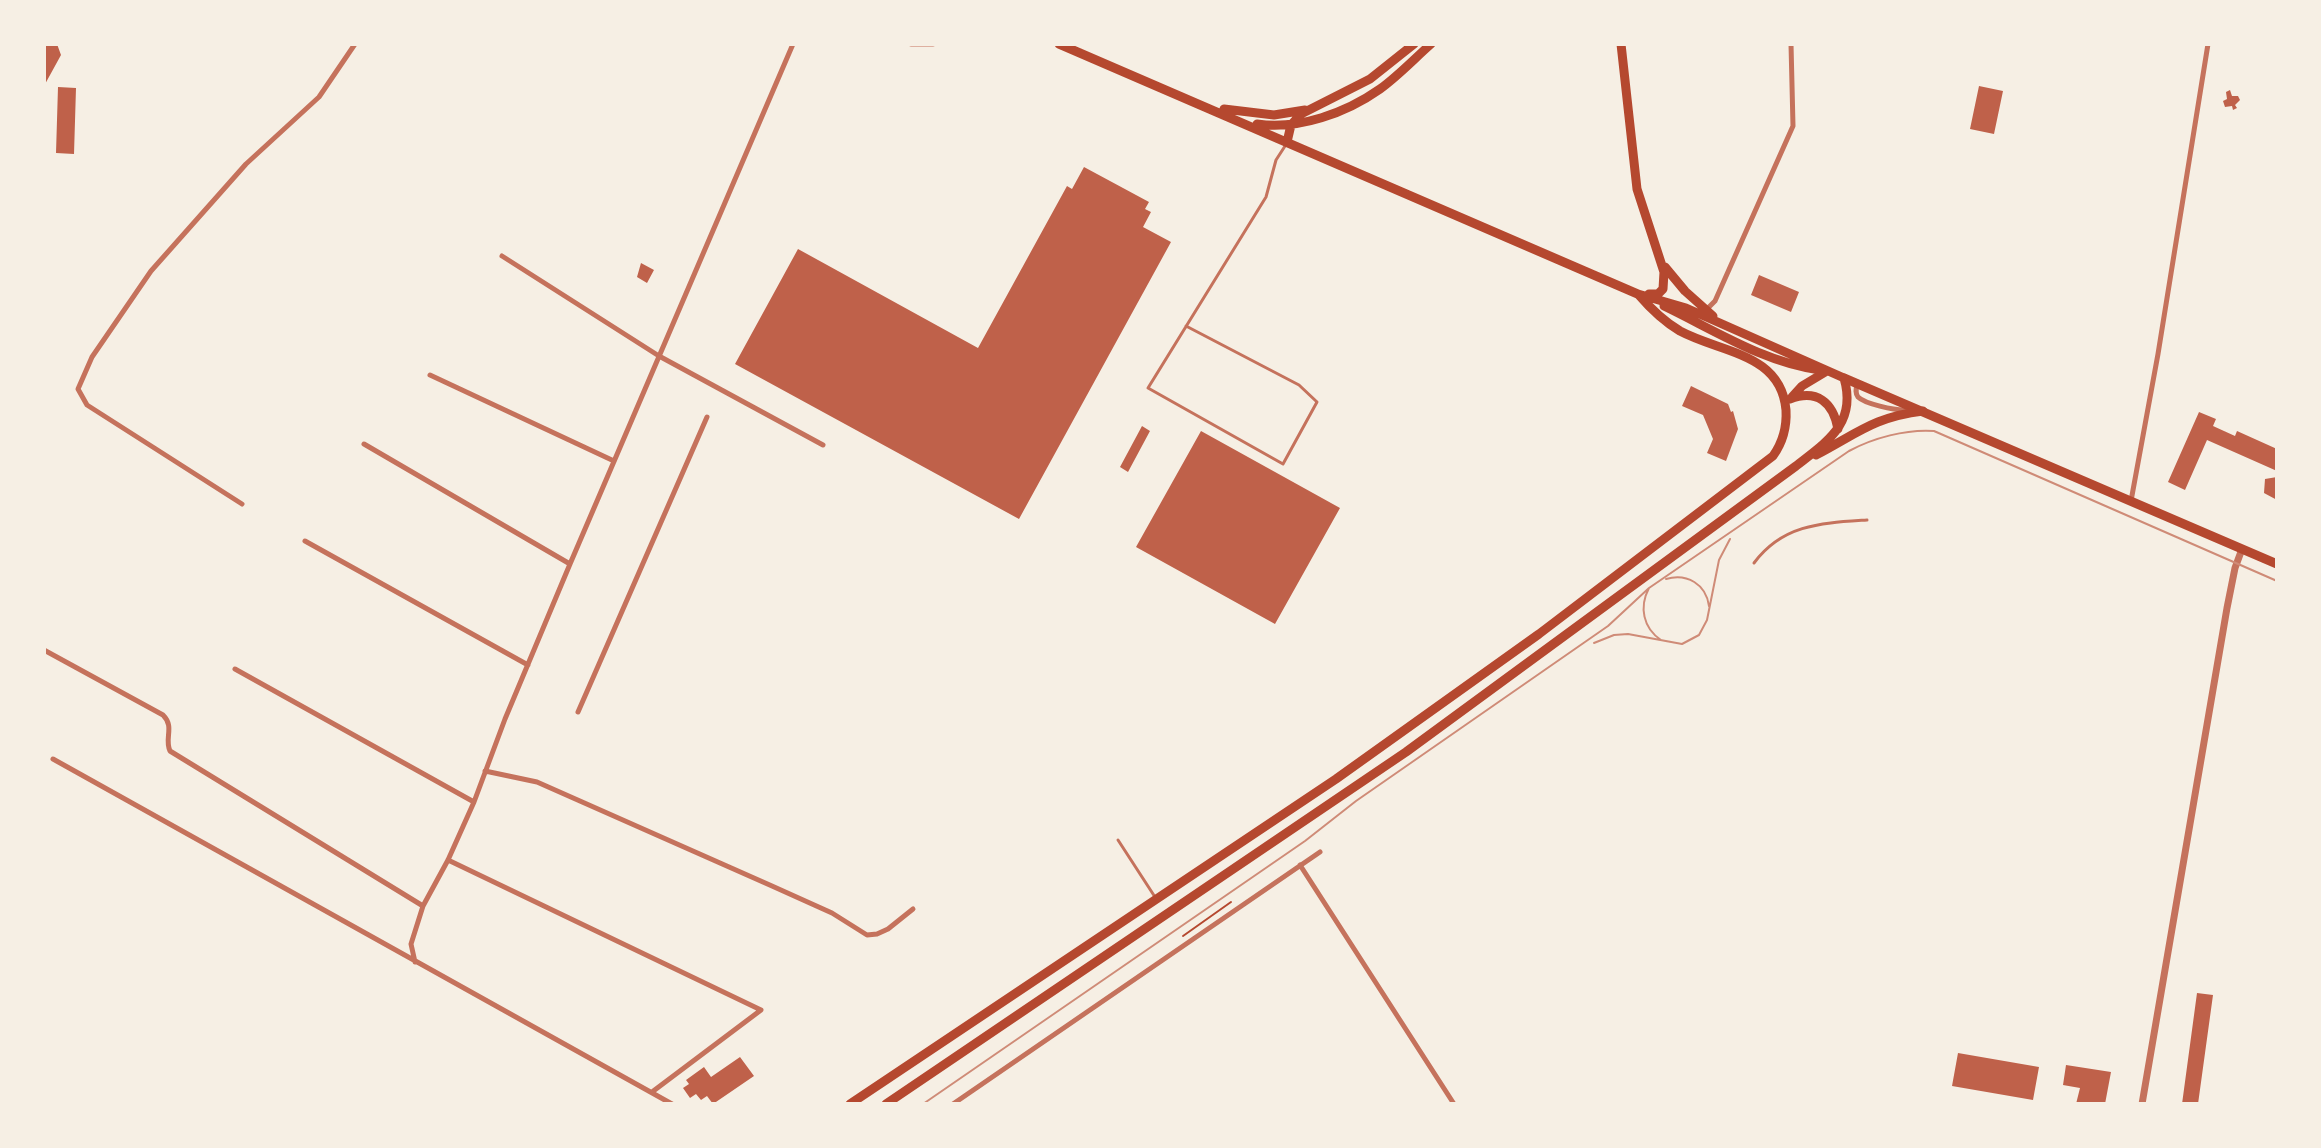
<!DOCTYPE html>
<style>
body{margin:0}
#map{position:relative;width:2321px;height:1148px;overflow:hidden;background:#f6efe4;font-family:"Golos Text",sans-serif}
canvas{display:block}
.frame{position:absolute;inset:0;border:46px solid #f6efe4;pointer-events:none}
</style>
<div id="map">
<canvas width="2321" height="1148"></canvas>
<div class="frame"></div>
</div>
<script>
const c = document.querySelector('canvas').getContext('2d');
c.lineJoin = 'round';
function fillPath(path, color) {
  c.fillStyle = color;
  c.fill(path, 'evenodd');
}
function strokePath(path, color, width, dash) {
  c.strokeStyle = color;
  c.lineWidth = width;
  c.lineCap = dash ? 'butt' : 'round';
  c.setLineDash(dash || []);
  c.stroke(path);
}
const building = new Path2D(`
 M 44,44 L 57,44 L 61,55 L 44,86 Z
 M 1979,86 L 2003,91 L 1994,134 L 1970,129 Z
 M 58,87 L 76,88 L 74,154 L 56,153 Z
 M 2230,90 L 2232,96 L 2238,96 L 2240,100 L 2235,105 L 2237,108 L 2233,110 L 2232,106 L 2225,107 L 2223,101 L 2227,99 L 2226,92 Z
 M 1084,167 L 1149,202 L 1145,209 L 1151,212 L 1143,227 L 1171,242 L 1019,519 L 735,364 L 798,249 L 978,348 L 1067,186 L 1072,189 Z
 M 641,263 L 654,270 L 647,283 L 637,277 Z
 M 1759,275 L 1799,292 L 1791,312 L 1751,295 Z
 M 1691,386 L 1728,404 L 1731,412 L 1733,411 L 1738,429 L 1726,461 L 1707,453 L 1713,439 L 1703,415 L 1682,406 Z
 M 2199,412 L 2216,419 L 2213,426 L 2235,436 L 2237,431 L 2277,449 L 2277,471 L 2207,440 L 2185,490 L 2168,482 Z
 M 1142,426 L 1150,431 L 1128,472 L 1120,467 Z
 M 1201,431 L 1340,508 L 1275,624 L 1136,547 Z
 M 2277,477 L 2277,500 L 2264,493 L 2265,479 Z
 M 2197,993 L 2213,995 L 2198,1104 L 2182,1104 Z
 M 1958,1053 L 2039,1067 L 2033,1100 L 1952,1086 Z
 M 740,1057 L 754,1076 L 713,1104 L 707,1096 L 701,1100 L 696,1094 L 690,1098 L 683,1088 L 689,1084 L 686,1080 L 704,1067 L 711,1077 Z
 M 2066,1065 L 2111,1072 L 2105,1104 L 2076,1104 L 2080,1088 L 2063,1085 Z`);
const path = new Path2D(`
 M 1183,936 L 1231,902`);
const service = new Path2D(`
 M 1186,326 L 1299,385 L 1317,402 L 1283,464 L 1148,388 L 1266,197 L 1276,160 L 1287,143
 M 1754,563 C 1783,524 1822,523 1867,520
 M 1118,840 L 1155,897`);
const minor = new Path2D(`
 M 911,44 L 933,44
 M 502,256 L 659,356 L 823,445
 M 1706,310 L 1715,301 L 1793,126 L 1791,44
 M 430,375 L 614,461
 M 1857,384 C 1856,389 1855,393 1858,397 C 1865,404 1894,410 1904,410
 M 364,444 L 570,564
 M 2131,501 L 2158,354 L 2208,44
 M 242,504 L 87,405 L 78,389 L 92,357 L 151,271 L 246,164 L 319,97 L 355,44
 M 305,541 L 528,665
 M 44,650 L 163,715 C 175,727 164,738 170,751 L 423,906
 M 235,669 L 474,802
 M 578,712 L 707,417
 M 53,759 L 672,1104
 M 485,771 L 537,782 L 772,886 L 832,913 L 867,935 L 877,934 L 888,929 L 913,909
 M 448,860 L 761,1010 L 652,1092
 M 1300,865 L 1454,1104
 M 415,962 L 411,944 L 423,906 L 448,860 L 474,802 L 505,719 L 570,564 L 793,44
 M 953,1104 L 1320,852`);
const tertiary = new Path2D(`
 M 2142,1104 L 2227,608 L 2235,568 L 2242,549`);
const primary = new Path2D(`
 M 1844,378 L 2277,564`);
const trunk = new Path2D(`
 M 1059,44 L 1640,295
 M 1621,44 L 1637,189 L 1664,272 L 1663,289 L 1658,294 L 1649,294
 M 1224,109 L 1274,115 L 1305,110
 M 1257,124 C 1299,130 1346,113 1380,89 C 1398,76 1414,59 1431,44
 M 1287,142 L 1291,125 L 1301,114 L 1370,79 L 1414,44
 M 1665,267 L 1685,291 L 1713,316
 M 1664,306 C 1714,330 1765,363 1820,370
 M 1792,397 L 1802,386 L 1827,371
 M 1790,399 C 1817,389 1833,402 1838,429
 M 1816,455 C 1858,433 1874,417 1923,411
 M 850,1104 L 1336,779 L 1539,634 L 1773,456 C 1783,442 1787,428 1786,410 C 1781,353 1721,353 1680,331 C 1663,321 1650,308 1638,294
 M 886,1104 L 1406,752 L 1796,466 C 1828,441 1857,423 1844,378 L 1686,308 L 1638,294`);
const tram = new Path2D(`
 M 1666,579 C 1687,573 1706,584 1709,606
 M 1649,588 C 1639,607 1643,628 1661,640
 M 1594,643 L 1614,635 L 1628,634 L 1682,644 L 1699,635 L 1707,620 L 1719,560 L 1730,539
 M 923,1104 L 1305,841 L 1356,801 L 1608,626 L 1649,588 L 1849,451 C 1873,438 1906,429 1934,431 L 2277,581`);
fillPath(building, '#bf614a');
strokePath(path, '#b5482f', 2);
strokePath(service, '#c5725c', 3);
strokePath(minor, '#c5725c', 5);
strokePath(tertiary, '#c5725c', 7);
strokePath(primary, '#b5482f', 9);
strokePath(trunk, '#b5482f', 9);
strokePath(tram, '#cf8b77', 2);
</script>
